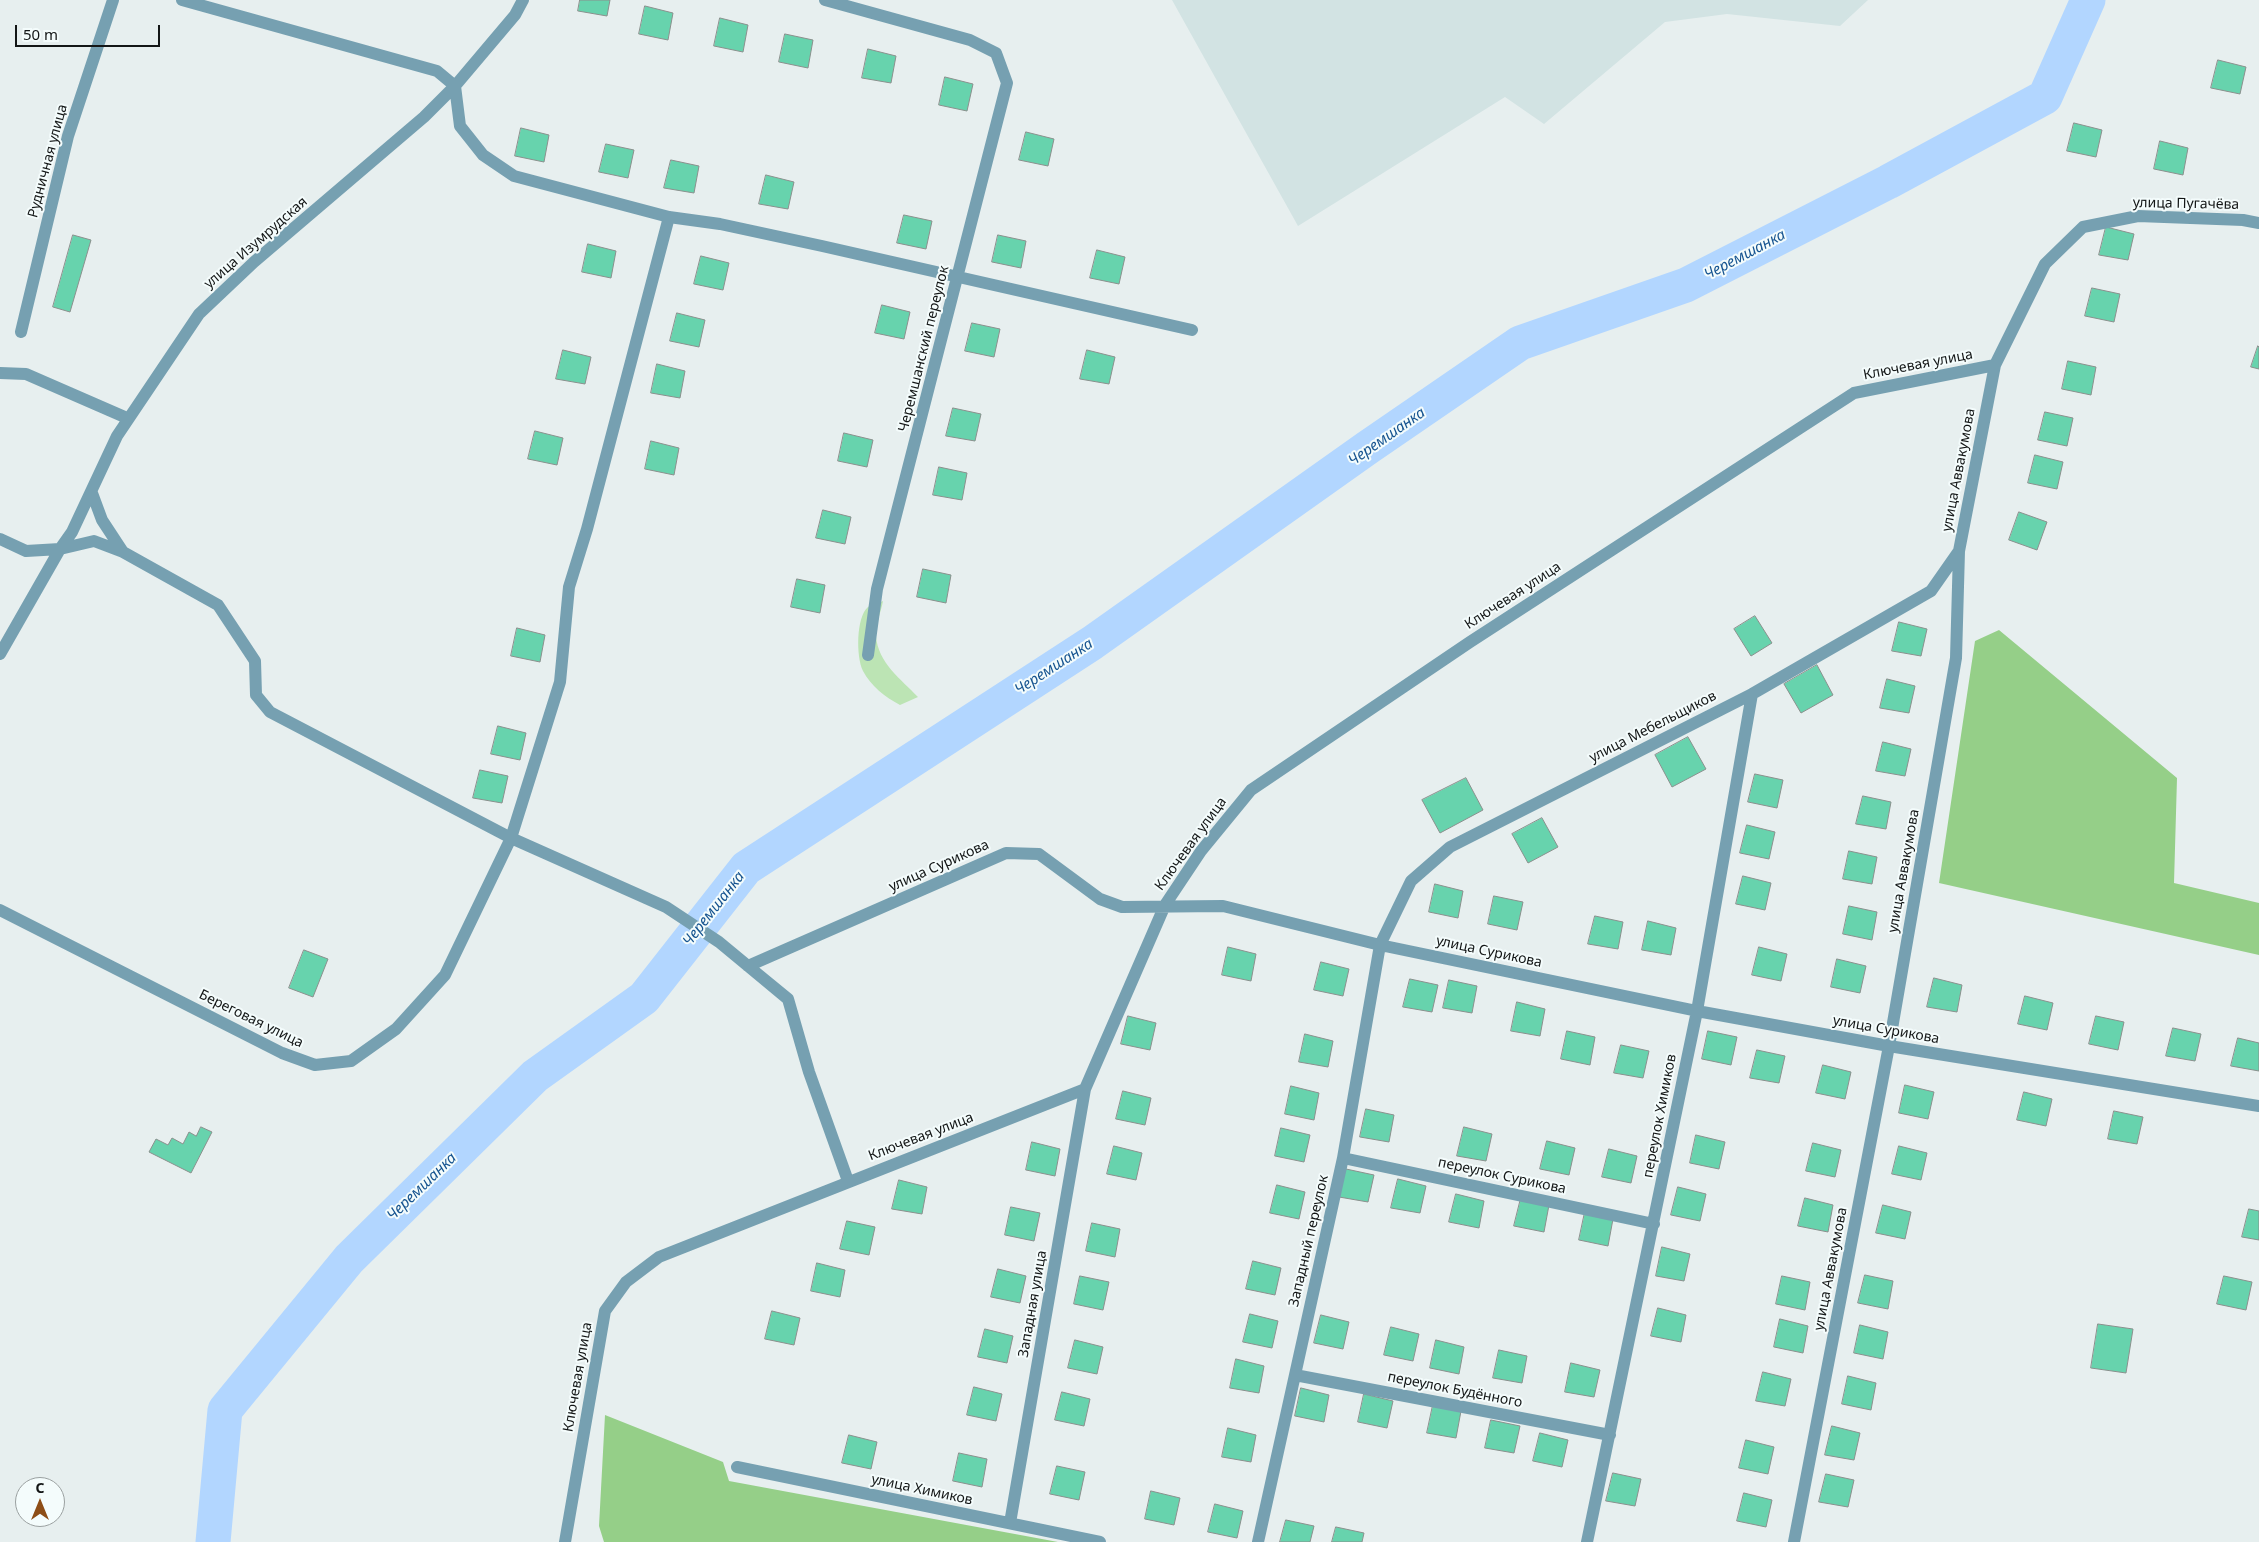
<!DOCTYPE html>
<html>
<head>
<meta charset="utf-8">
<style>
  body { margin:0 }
  #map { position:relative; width:2259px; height:1542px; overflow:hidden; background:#e7efef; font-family:"Noto Sans",sans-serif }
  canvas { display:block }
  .north { position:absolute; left:15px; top:1477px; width:50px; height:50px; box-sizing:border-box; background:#f4fcfc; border:1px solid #9aa0a0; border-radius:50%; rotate:0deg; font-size:14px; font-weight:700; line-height:20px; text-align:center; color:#131616 }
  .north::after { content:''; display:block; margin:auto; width:18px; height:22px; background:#8d4d16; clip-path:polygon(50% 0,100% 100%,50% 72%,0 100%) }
  .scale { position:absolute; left:15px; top:25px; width:145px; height:22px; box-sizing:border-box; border:2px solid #131616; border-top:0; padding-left:6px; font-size:15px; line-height:18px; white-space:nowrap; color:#131616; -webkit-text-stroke:4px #f4fcfc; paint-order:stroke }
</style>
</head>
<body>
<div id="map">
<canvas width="2259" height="1542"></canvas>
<div class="north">С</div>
<div class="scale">50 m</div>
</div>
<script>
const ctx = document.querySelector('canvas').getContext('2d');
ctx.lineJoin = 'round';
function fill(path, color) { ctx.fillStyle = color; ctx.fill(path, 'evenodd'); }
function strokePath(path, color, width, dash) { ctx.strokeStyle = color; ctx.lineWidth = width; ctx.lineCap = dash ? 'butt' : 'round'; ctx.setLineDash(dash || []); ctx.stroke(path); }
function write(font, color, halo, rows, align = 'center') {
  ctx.font = font + ' "Noto Sans",sans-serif'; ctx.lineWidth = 4; ctx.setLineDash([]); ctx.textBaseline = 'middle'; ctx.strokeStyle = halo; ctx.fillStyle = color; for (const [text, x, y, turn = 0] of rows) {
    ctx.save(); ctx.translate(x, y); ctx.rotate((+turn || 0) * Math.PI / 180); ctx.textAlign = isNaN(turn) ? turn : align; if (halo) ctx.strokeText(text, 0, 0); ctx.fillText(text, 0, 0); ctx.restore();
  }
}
fill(new Path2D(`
  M1172,0H1868L1840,26L1727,14L1665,22L1544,124L1505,97L1298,226Z`), '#d2e3e3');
fill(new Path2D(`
  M883,601C881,612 875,626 876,636C878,663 901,679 918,697L900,705C885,697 871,686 863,671C856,657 856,617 868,607C872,604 879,603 883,601Z`), '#bce4b4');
fill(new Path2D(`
  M1999,630L2177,778L2174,883L2259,903V955L1939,883L1975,641Z
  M605,1415L723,1462L729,1481L1058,1542H604L599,1526Z`), '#95cf88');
strokePath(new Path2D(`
  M213,1542L225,1410L349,1259L535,1076L644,998L746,868L1092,643L1367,448L1520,343L1686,285L1888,182L2045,97L2088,0`), '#b2d6ff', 35);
const building = new Path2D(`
  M580,0H610L607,16L578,11Z
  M645,6L673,13L668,40L639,34Z
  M720,18L748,25L743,52L714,46Z
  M785,34L813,40L808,68L779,62Z
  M868,49L896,56L891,83L862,78Z
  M2218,60L2246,67L2240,94L2211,88Z
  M945,77L973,84L967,111L939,105Z
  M2074,123L2102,130L2096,157L2067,151Z
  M521,128L549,135L544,162L515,156Z
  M1026,132L1054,139L1048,166L1019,160Z
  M2160,141L2188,148L2183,175L2154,169Z
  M606,144L634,150L628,178L599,172Z
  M671,160L699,166L694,193L664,188Z
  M766,175L794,182L788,209L759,204Z
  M904,215L932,221L926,249L897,243Z
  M2106,227L2134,234L2128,260L2099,255Z
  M73,235L91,240L70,312L53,307Z
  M998,235L1026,241L1021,268L992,262Z
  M588,244L616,251L611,278L582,272Z
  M1097,250L1125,257L1119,284L1090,278Z
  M701,256L729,263L723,290L694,284Z
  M2092,288L2120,294L2114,322L2085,316Z
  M882,305L910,312L904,339L875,333Z
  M677,313L705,320L699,347L670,341Z
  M972,323L1000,329L994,357L965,351Z
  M2258,346L2259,347V369L2251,367Z
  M563,350L591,357L585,384L556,379Z
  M1087,350L1115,357L1109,384L1080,379Z
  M2068,361L2096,367L2091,395L2062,389Z
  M657,364L685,371L680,398L651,393Z
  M953,408L981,414L975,441L946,436Z
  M2045,412L2073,418L2067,446L2038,440Z
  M535,431L563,438L557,465L528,459Z
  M844,433L873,440L867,467L838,461Z
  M651,441L679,448L674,475L645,469Z
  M2035,455L2063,462L2057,489L2028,483Z
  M939,467L967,473L962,500L933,495Z
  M823,510L851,517L845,544L816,538Z
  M2019,512L2047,522L2037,550L2009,540Z
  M923,569L951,575L946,603L917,597Z
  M797,579L825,585L820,613L791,607Z
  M1755,616L1772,643L1751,656L1734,629Z
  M1899,622L1927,629L1921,656L1892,651Z
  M517,628L545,635L540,662L511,656Z
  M1817,665L1833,695L1801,713L1784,684Z
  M1887,679L1915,686L1909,713L1880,708Z
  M498,726L526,733L520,760L491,754Z
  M1688,737L1706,769L1672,787L1655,755Z
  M1883,742L1911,749L1905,776L1876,771Z
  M480,770L508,776L502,803L473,798Z
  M1755,774L1783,780L1777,808L1748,802Z
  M1466,778L1483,810L1440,833L1422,800Z
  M1863,796L1891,802L1886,829L1856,824Z
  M1542,818L1558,847L1528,863L1512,834Z
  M1747,825L1775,832L1769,859L1740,853Z
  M1849,851L1877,857L1872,884L1843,879Z
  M1743,876L1771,883L1765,910L1736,904Z
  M1435,884L1463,891L1458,918L1429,912Z
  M1494,896L1523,902L1517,930L1488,924Z
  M1849,906L1877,912L1872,940L1843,934Z
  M1595,916L1623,922L1618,949L1588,944Z
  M1648,921L1676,928L1671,955L1642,950Z
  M1228,947L1256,954L1251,981L1222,975Z
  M1759,947L1787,954L1781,981L1752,975Z
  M304,950L328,959L313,997L289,988Z
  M1837,959L1866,966L1860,993L1831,987Z
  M1321,962L1349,969L1343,996L1314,990Z
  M1934,978L1962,985L1957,1012L1927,1007Z
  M1410,979L1438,985L1432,1012L1403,1007Z
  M1449,980L1477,986L1472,1013L1443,1008Z
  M2025,996L2053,1003L2047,1030L2018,1024Z
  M1517,1002L1545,1009L1540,1036L1511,1031Z
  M1128,1016L1156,1023L1150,1050L1121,1044Z
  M2096,1016L2124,1022L2118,1050L2089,1044Z
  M2173,1028L2201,1034L2195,1061L2166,1056Z
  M1567,1031L1595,1037L1590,1065L1561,1059Z
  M1708,1031L1737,1037L1731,1065L1702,1059Z
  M1305,1034L1333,1041L1328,1067L1299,1062Z
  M2238,1038L2259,1043V1071L2231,1066Z
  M1621,1045L1649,1051L1643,1078L1614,1073Z
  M1757,1050L1785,1056L1779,1083L1750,1078Z
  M1823,1065L1851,1072L1845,1099L1816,1093Z
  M1905,1085L1934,1092L1928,1119L1899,1113Z
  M1291,1086L1319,1093L1314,1120L1285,1114Z
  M1123,1091L1151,1098L1145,1125L1116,1119Z
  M2024,1092L2052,1099L2046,1126L2017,1120Z
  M1366,1109L1394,1115L1389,1142L1360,1137Z
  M2114,1111L2143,1117L2137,1144L2108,1139Z
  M201,1127L212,1132L191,1173L149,1152L156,1139L168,1145L172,1138L183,1144L189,1132L196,1136Z
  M1464,1127L1492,1134L1486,1161L1457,1156Z
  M1281,1128L1310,1135L1304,1162L1275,1156Z
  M1696,1135L1725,1142L1719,1169L1690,1163Z
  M1547,1141L1575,1148L1569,1175L1540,1169Z
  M1032,1142L1060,1149L1055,1176L1026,1170Z
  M1813,1143L1841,1150L1835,1177L1806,1171Z
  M1114,1146L1142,1153L1136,1180L1107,1174Z
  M1899,1146L1927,1153L1921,1180L1892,1174Z
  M1609,1149L1637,1156L1631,1183L1602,1177Z
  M1346,1169L1374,1175L1368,1202L1339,1197Z
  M1398,1179L1426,1186L1420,1213L1391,1208Z
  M899,1180L927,1187L922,1214L892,1209Z
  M1277,1185L1305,1192L1299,1219L1270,1213Z
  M1678,1187L1706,1194L1700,1221L1671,1215Z
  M1456,1194L1484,1201L1479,1228L1449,1222Z
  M1521,1198L1549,1205L1544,1232L1514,1226Z
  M1805,1198L1833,1205L1828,1232L1798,1226Z
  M1883,1205L1911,1212L1905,1239L1876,1233Z
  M1011,1207L1040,1213L1034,1241L1005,1235Z
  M2249,1209L2259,1211V1240L2242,1237Z
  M1585,1212L1613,1219L1608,1246L1579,1240Z
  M847,1221L875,1227L869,1255L840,1249Z
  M1092,1223L1120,1229L1115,1257L1086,1251Z
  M1662,1247L1690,1254L1684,1281L1656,1276Z
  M1253,1261L1281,1268L1275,1295L1246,1289Z
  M817,1263L845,1270L840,1297L811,1291Z
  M998,1269L1026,1276L1020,1303L991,1297Z
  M1865,1275L1893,1281L1888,1309L1858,1303Z
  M1080,1276L1109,1282L1103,1310L1074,1304Z
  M1782,1276L1810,1282L1805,1310L1776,1304Z
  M2224,1276L2252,1282L2246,1310L2217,1304Z
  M1658,1308L1686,1315L1681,1342L1651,1336Z
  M772,1311L800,1318L794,1345L765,1339Z
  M1250,1314L1278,1321L1272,1348L1243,1342Z
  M1321,1315L1349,1322L1343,1349L1314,1343Z
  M1780,1319L1808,1326L1803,1353L1774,1347Z
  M2098,1324L2133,1329L2126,1373L2091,1368Z
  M1860,1325L1888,1332L1883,1359L1854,1353Z
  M1391,1327L1419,1334L1413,1361L1384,1355Z
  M985,1329L1013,1336L1007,1363L978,1357Z
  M1075,1340L1103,1347L1097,1374L1068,1368Z
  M1436,1340L1464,1347L1459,1374L1430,1368Z
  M1499,1350L1527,1356L1522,1383L1493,1378Z
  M1236,1359L1264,1366L1259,1393L1230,1388Z
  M1571,1363L1600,1370L1594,1397L1565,1392Z
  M1763,1372L1791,1379L1785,1406L1756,1401Z
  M1848,1376L1876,1383L1871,1410L1842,1404Z
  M974,1387L1002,1394L996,1421L967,1415Z
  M1301,1388L1329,1395L1324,1422L1295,1416Z
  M1062,1392L1090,1399L1084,1426L1055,1420Z
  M1364,1394L1393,1401L1387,1428L1358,1422Z
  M1433,1405L1461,1411L1456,1438L1427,1433Z
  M1491,1420L1520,1426L1514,1453L1485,1448Z
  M1832,1426L1860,1433L1854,1460L1825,1455Z
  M1228,1428L1256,1435L1251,1462L1222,1457Z
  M1540,1433L1568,1440L1562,1467L1533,1461Z
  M849,1435L877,1442L871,1469L842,1463Z
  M1746,1440L1774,1447L1768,1474L1739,1468Z
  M959,1453L987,1459L982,1487L953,1481Z
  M1057,1466L1085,1472L1079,1500L1050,1494Z
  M1613,1473L1641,1479L1635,1506L1606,1501Z
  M1826,1474L1854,1480L1848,1507L1819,1502Z
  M1151,1491L1180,1498L1174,1525L1145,1519Z
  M1744,1493L1772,1500L1766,1527L1737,1521Z
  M1215,1504L1243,1511L1237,1538L1208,1532Z
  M1286,1520L1314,1526L1310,1542H1280Z
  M1336,1527L1364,1533L1362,1542H1332Z`);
fill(building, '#67d3ad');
strokePath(building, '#8a908d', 1);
strokePath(new Path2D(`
  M182,0L437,71L455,86L460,126L483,155L514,176L669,217L720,224L822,246L1192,330
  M825,0L970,40L996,53L1007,83L877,589L868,655
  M21,332L68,136L113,0
  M0,373L26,374L127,418
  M92,493L102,520L123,552
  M0,539L26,551L60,549L94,541L123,552L218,605L255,661L256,695L270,712L511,838L666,907L719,942L748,966L788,999L809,1072L848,1181
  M0,654L60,549L72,532L117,436L199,314L254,262L424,117L455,86L515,15L523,0
  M0,910L282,1053L315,1065L351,1061L396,1029L445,975L511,838L560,682L569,587L587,529L669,217
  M748,966L1006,853L1039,854L1100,899L1122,907L1223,906L1380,945L1697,1011L1889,1046L2259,1106
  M1343,1158L1654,1224
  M1295,1375L1610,1435
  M737,1467L1100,1542
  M1010,1523L1085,1089
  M565,1542L605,1311L626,1282L659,1257L1085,1089L1165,905L1201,851L1251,790L1470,642L1854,393L1995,365
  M1258,1542L1343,1158L1380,945L1411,881L1450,847L1752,694L1931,591L1959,551
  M1587,1542L1697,1011L1752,694
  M1794,1542L1889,1046L1956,658L1959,551L1995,365L2045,264L2083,227L2138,216L2243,220L2259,223`), '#76a0b1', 12);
write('14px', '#131616', '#f4fcfc', [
  ["Рудничная улица",48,161,-75],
  ["улица Пугачёва",2186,204,1],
  ["улица Изумрудская",256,243,-41],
  ["Черемшанский переулок",924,349,-76],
  ["Ключевая улица",1918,365,-11],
  ["улица Аввакумова",1959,470,-79],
  ["Ключевая улица",1513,596,-33],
  ["улица Мебельщиков",1653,727,-27],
  ["Ключевая улица",1191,844,-54],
  ["улица Сурикова",939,866,-24],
  ["улица Аввакумова",1904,871,-80],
  ["улица Сурикова",1489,952,12],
  ["Береговая улица",251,1019,26],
  ["улица Сурикова",1886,1030,10],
  ["переулок Химиков",1660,1116,-79],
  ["Ключевая улица",921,1137,-21],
  ["переулок Сурикова",1502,1176,12],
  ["Западный переулок",1309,1241,-77],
  ["улица Аввакумова",1831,1269,-79],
  ["Западная улица",1033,1304,-80],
  ["Ключевая улица",578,1377,-80],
  ["переулок Будённого",1455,1390,11],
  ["улица Химиков",922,1490,12]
]);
write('italic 15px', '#165490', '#f4fcfc', [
  ["Черемшанка",1745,255,-28],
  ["Черемшанка",1387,437,-35],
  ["Черемшанка",1054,667,-33],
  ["Черемшанка",714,909,-52],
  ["Черемшанка",422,1187,-44]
]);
</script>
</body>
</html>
